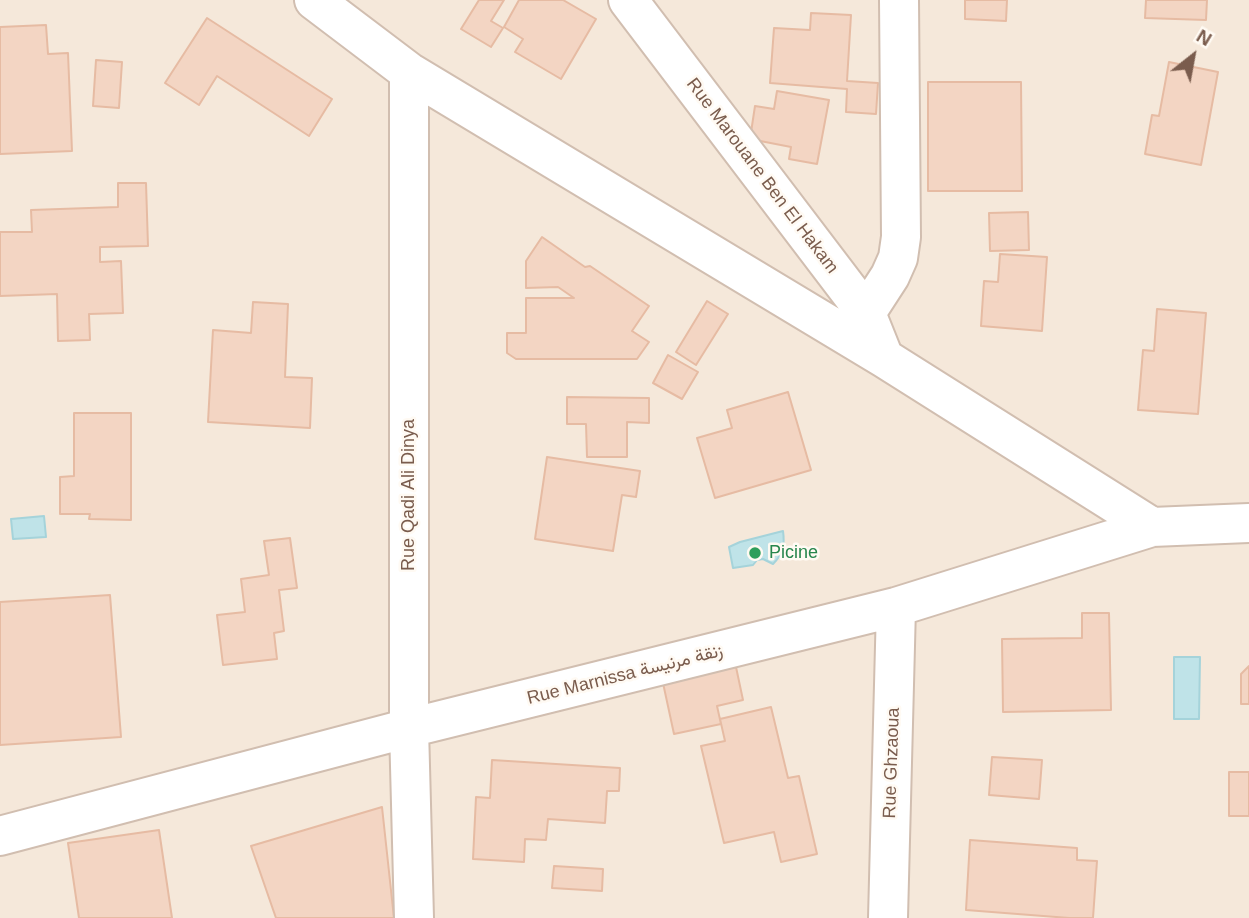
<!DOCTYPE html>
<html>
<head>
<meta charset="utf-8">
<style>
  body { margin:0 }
  #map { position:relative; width:1249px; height:918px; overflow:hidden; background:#fdf6ec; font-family:Helvetica,sans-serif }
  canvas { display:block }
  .north { position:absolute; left:1158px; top:21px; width:70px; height:70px; -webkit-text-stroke:5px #fffaf3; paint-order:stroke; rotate:31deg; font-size:19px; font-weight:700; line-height:28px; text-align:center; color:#7a5c4d }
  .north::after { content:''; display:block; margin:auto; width:24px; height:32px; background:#7a5c4d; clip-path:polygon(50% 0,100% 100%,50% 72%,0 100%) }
</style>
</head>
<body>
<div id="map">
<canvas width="1249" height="918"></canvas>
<div class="north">N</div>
</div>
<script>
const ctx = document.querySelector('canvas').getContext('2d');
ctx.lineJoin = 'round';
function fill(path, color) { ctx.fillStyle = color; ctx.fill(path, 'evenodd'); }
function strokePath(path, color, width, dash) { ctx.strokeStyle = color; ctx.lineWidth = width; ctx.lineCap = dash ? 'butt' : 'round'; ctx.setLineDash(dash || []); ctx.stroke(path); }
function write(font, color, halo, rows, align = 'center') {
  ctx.font = font + ' Helvetica,Vazirmatn,sans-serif'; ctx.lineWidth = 5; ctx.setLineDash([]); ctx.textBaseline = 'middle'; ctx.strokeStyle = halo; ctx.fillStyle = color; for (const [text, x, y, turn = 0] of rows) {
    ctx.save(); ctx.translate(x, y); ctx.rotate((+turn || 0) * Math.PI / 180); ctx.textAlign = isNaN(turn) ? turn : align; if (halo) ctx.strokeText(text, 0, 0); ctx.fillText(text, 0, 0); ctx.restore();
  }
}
fill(new Path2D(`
  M0,0H1249V918H0Z`), '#f5e8da');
const water = new Path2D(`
  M44,516L46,537L13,539L11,519Z
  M783,531C785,545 783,554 773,564L763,559L757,560L753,565L733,568L729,547L740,542Z
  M1174,657H1200L1199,719H1174Z`);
fill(water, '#bfe3e8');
strokePath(water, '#a5d3da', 2);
const building = new Path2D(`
  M479,0H504L491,21L503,28L491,47L461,29Z
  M519,0H563L596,19L561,79L515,52L523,39L504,27Z
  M965,0H1007L1006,21L965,19Z
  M1146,0H1207L1206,20L1145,18Z
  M811,13L851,15L847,81L878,83L876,114L846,112L847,89L770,83L774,28L810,30Z
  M207,18L332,99L309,136L217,76L199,105L165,83Z
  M46,25L48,54L68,53L72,151L0,154V27Z
  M96,60L122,62L119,108L93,106Z
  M1169,62L1218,72L1201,165L1145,154L1152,115L1159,116Z
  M928,82H1021L1022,191H928Z
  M777,91L829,100L817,164L789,159L791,147L750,139L755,106L774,109Z
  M118,183H146L148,246L100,247V262L121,261L123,313L89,314L90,340L58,341L57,294L0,296V232H32L31,210L118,207Z
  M1028,212L1029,250L990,251L989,213Z
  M542,237L585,267L590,266L649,306L632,331L649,342L637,359H516L507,353V333H526V298H574L558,287L526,288V261Z
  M1000,254L1047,257L1042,331L981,326L984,281L998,282Z
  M707,301L728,314L696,365L676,352Z
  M253,302L288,304L285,377L312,378L310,428L208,422L213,330L251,333Z
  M1157,309L1206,313L1198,414L1138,410L1143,350L1154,351Z
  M668,355L698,372L682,399L653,383Z
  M788,392L811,470L715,498L697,438L732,428L727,410Z
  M567,397L649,398V423L627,422V457H587L586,424H567Z
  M74,413H131V520L89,519L90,514H60V477L74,476Z
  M547,457L640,471L636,497L622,495L613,551L535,539Z
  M290,538L297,588L279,590L284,631L274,633L277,659L223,665L217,615L245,612L241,579L269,575L264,541Z
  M110,595L121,737L0,745V602Z
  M1082,613H1109L1111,710L1003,712L1002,639L1082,638Z
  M1249,666V704H1241V674Z
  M736,667L743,700L717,706L721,724L674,734L663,683Z
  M771,707L788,778L799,776L817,854L781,862L774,832L724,843L701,746L725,741L720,719Z
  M992,757L1042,760L1039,799L989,795Z
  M492,760L620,768L619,791H607L605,823L548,819L546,840L525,839L524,862L473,859L476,797L490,798Z
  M1229,772H1249V816H1229Z
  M382,807L394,918H276L251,846Z
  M159,830L172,918H79L68,843Z
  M970,840L1077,848V860L1097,861L1093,918H1069L966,910Z
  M554,866L603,869L602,891L552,888Z`);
fill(building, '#f3d5c3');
strokePath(building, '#e6bba3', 2);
const minor = new Path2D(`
  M314,0L409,72L884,358L1152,527
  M628,0L866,313L884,358
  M409,72V728L414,918
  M866,313L890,276L898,258L901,237L899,0
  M0,836L409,728L896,607L1152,527L1249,523
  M888,918L896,607`);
strokePath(minor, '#d1beb0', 42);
strokePath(minor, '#fff', 38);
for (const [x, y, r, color] of [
  [755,553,7,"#2e9e5b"]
]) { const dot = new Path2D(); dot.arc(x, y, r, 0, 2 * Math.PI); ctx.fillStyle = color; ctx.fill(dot); strokePath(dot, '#fffaf3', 2.5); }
write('18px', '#7a5c4d', '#fffaf3', [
  ["Rue Marouane Ben El Hakam",762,176,53],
  ["Rue Qadi Ali Dinya",409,495,-90],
  ["Rue Marnissa زنقة مرنيسة",625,675,-14],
  ["Rue Ghzaoua",892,763,-88]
]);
write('18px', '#27864d', '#fffaf3', [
  ["Picine",769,553]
], 'left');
</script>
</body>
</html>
